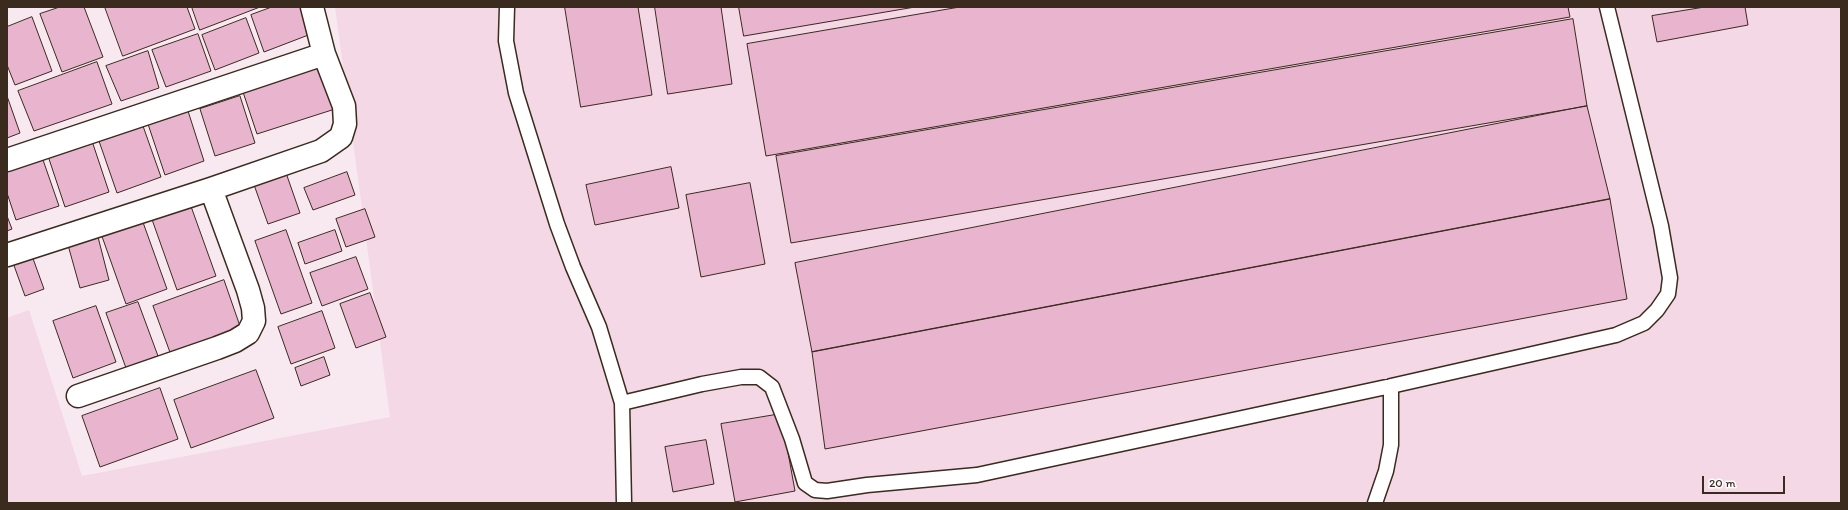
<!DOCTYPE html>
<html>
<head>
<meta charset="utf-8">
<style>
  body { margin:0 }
  #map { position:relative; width:1848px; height:510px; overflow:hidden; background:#f8e8f0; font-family:Itim,sans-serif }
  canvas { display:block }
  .frame { position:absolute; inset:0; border:8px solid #3b2a1e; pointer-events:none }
  .scale { position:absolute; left:1702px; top:476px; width:83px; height:18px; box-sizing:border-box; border:2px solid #3b2a1e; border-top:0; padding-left:5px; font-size:12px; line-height:14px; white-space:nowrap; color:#3b2a1e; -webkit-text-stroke:3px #fff; paint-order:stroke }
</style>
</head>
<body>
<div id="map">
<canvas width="1848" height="510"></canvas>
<div class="frame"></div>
<div class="scale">20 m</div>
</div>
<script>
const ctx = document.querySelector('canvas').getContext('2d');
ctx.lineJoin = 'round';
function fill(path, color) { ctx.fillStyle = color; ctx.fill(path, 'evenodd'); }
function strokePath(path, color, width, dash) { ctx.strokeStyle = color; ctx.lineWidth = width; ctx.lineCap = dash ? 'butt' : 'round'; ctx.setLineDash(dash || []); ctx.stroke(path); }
fill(new Path2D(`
  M335,7H1841V503H7V318L29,310L82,476L390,417Z`), '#f4d8e6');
const building = new Path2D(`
  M60,7H84L103,57L62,72L40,14Z
  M105,7H187L195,29L123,56Z
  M192,7H260L200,30Z
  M272,7H301L311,34L264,52L251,15Z
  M565,7H638L652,95L581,107Z
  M655,7H721L732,84L668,94Z
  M739,7H915L744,36Z
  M960,7H1568L1570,17L766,156L747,44Z
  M1705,7H1745L1748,25L1657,42L1652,16Z
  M32,17L52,71L15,85L7,65V27Z
  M246,18L259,53L215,70L202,35Z
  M1573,19L1587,106L791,243L776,156Z
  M198,34L211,71L166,87L152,50Z
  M148,51L159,88L121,101L106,66Z
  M97,62L112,104L34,131L18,91Z
  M321,63L335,109L257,134L242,89Z
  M7,96L20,133L7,138Z
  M240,96L255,143L215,156L200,109Z
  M1587,106L1610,199L812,352L795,263Z
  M188,111L204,161L165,175L148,124Z
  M143,126L161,177L117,193L99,141Z
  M92,141L109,192L65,207L48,156Z
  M42,157L59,206L16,220L7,193V169Z
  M671,167L679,208L595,225L586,185Z
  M285,170L300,213L268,224L253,182Z
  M347,172L355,195L313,210L304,188Z
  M750,183L765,264L701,277L686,195Z
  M188,198L216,276L177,290L149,211Z
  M1610,199L1627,299L825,449L812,352Z
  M365,209L375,237L346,247L336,219Z
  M140,214L167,289L126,304L99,228Z
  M7,216L12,229L7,231Z
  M286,230L312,303L281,314L255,241Z
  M335,230L342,251L305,264L298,243Z
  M98,237L109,280L80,288L68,245Z
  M31,253L44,289L25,296L12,260Z
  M356,257L368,289L322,306L310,273Z
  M224,280L241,329L171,355L153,306Z
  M370,293L386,337L356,348L340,304Z
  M138,302L158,356L126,368L106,313Z
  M96,306L116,362L73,378L53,321Z
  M322,311L335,348L291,364L278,327Z
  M324,357L330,375L301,386L295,368Z
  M256,370L274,418L191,448L174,400Z
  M160,388L178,439L100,467L82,416Z
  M781,414L795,491L735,502L721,424Z
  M706,440L714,484L673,492L665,447Z`);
fill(building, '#e9b4cd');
strokePath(building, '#3b2a1e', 1);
const lane = new Path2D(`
  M507,7L506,41L516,93L557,224L573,267L599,327L622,403L624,503
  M622,403L702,384L741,377H759L772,387L792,439L805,483L815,490L827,491L867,485L977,475L1391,386L1616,335L1644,323L1657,310L1668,294L1670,278L1661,226L1607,7
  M1375,503L1386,471L1391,445V386`);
const street = new Path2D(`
  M7,160L324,54
  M7,255L211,189L321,151L341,137L345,124L344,106L324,54L312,7
  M78,396L217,348L235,341L248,333L254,321L253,308L248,290L211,189`);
strokePath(lane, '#3b2a1e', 17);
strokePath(street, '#3b2a1e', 25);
strokePath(lane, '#fff', 14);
strokePath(street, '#fff', 22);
</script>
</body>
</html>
